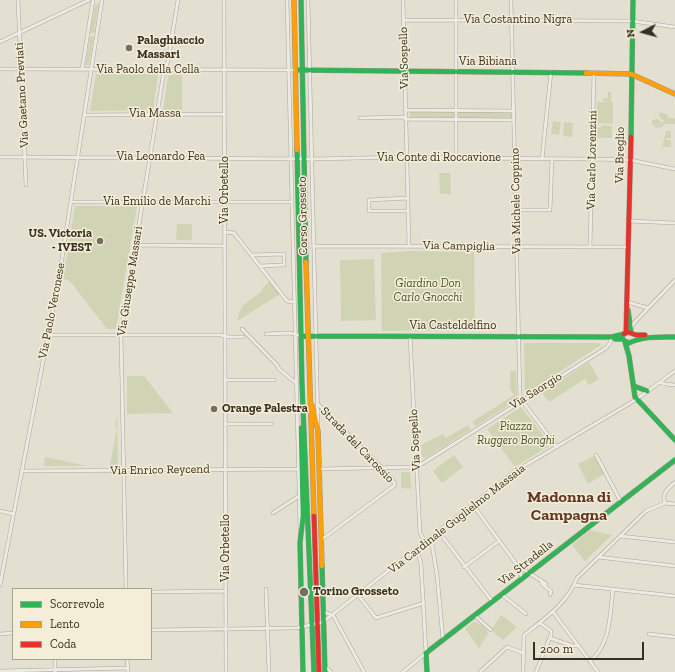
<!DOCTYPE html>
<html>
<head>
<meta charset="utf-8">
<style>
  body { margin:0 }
  #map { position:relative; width:675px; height:672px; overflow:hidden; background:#e4e0d1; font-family:"Zilla Slab",serif }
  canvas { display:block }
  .legend { position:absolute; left:12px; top:588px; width:140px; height:72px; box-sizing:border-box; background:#f4eed8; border:1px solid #a9a28f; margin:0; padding:5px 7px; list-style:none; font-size:12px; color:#392f21 }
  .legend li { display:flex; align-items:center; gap:8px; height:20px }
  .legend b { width:20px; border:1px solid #a9a28f }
  .north { position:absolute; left:623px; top:12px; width:40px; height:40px; -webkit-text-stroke:3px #f4eed8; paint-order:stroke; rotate:264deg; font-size:11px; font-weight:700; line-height:16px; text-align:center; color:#392f21 }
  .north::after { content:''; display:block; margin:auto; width:14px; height:18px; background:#392f21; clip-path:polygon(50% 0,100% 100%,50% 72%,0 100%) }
  .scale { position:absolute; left:533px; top:642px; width:111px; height:18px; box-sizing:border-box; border:2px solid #392f21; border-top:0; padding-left:5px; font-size:12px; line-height:14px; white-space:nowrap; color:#392f21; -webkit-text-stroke:3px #f4eed8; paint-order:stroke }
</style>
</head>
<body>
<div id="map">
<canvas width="675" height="672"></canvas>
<ul class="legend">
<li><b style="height:5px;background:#30b455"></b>Scorrevole</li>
<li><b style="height:5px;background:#ff9f0a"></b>Lento</li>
<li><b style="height:5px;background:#e5322d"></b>Coda</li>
</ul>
<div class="north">N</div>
<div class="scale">200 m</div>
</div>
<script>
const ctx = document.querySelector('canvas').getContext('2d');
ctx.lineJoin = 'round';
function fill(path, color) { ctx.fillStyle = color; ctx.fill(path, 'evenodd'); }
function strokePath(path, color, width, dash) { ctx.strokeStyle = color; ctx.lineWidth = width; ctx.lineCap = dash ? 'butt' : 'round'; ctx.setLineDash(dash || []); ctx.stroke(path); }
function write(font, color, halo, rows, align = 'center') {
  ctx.font = font + ' "Zilla Slab",serif'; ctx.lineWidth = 3; ctx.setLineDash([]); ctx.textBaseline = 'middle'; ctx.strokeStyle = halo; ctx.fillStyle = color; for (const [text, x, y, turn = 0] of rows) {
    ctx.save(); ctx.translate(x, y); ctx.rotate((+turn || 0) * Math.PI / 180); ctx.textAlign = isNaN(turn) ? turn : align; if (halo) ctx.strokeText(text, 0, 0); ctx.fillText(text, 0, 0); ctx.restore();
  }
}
fill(new Path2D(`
  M99,3L94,33H90L95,5Z
  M90,36L94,37L89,65H85Z
  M96,74H158L153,110L90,111Z
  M172,75H182V110H163L168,76Z
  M608,92H611V102H613V124L599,123L598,128H600L603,125L612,126V138H596L597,102H609L603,101V98L608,99Z
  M410,110L513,111V120L410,119Z
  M660,112L668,115L667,118H675V124H664L663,127L655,128V126L661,124L662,122L657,125H652V120L658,119L661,122H665L659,117Z
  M553,121L561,122L559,135L551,134Z
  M564,122L573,123L572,137L563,136Z
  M666,131H671V138H666V140H671V147H662Z
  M439,173H450L451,194H440Z
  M75,206H137L116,329H107L70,281L63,279Z
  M177,224H192V240H176Z
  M409,251L474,252L475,330L382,331L381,253Z
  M374,259L376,320L341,321L340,260Z
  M271,280L280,294L236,322L242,306L261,292L263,287Z
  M524,343H599L601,345L525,394Z
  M589,362L599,379L589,385L585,379L549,402L542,393Z
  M510,371H516L517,400L476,426L472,422L514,395L510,389Z
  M127,376H144L173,413L127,414Z
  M521,407L551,445L515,467L487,429Z
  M117,415L118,465H110L117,428L115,427Z
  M468,425L470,430L426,458L422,457L421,445L443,434L446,438Z
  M454,455L463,467L442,483L433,471Z
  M596,455L606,473L588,484L578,464Z
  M45,457L87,466H44Z
  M401,472H410L411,489L401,488Z
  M590,530L612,535L585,561L572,545Z
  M501,615L517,627L503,640L491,630Z
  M473,622C479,622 487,628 488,634L479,648L465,629Z`), '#d1d4b4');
const street = new Path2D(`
  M18,0L26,185
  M224,0L226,672
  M287,0L300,528
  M308,0L318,425
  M403,0L409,246
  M456,0V158
  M511,0L520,398L557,447
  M403,20L632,21L675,27
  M0,42L89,0
  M0,69L296,70
  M82,70L93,0
  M405,110L513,111
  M85,115L224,114
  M360,118L405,117
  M405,119L513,120
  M0,157L312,159L407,157L456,158L592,159L630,160L675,169
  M542,159L551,72
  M408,198L369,200V211H408
  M71,202H291
  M516,210H550L552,159
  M629,221L675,223
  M225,232L234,233L287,301L294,302
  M135,245L225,246
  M314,246L628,247
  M590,247L594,72
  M251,255L284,254V265L260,266
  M627,302L648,308
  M242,329L277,365L279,369L296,383
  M631,329L634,323L675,280
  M266,334L290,333L302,336
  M48,335H221L229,337H243
  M410,336L420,533L425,542
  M225,380H274
  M660,382L665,384L675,385
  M318,404L382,468L392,479L395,485L321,540
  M226,424H272
  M596,455L621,502
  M319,469L417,467L606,348L610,343L612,337
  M21,471L299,469
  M665,503C661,493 668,489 675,482
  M473,505L517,565L522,578
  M0,511L13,514
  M273,513L299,496
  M439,532L492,601
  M620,536L675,542
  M431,538L437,575L443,640
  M598,557L675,566
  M517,565L546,584
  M464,567L499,541
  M541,580L542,584L551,591L550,595
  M0,585L59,278L102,0
  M574,585L675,596
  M126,589L121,335L164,71L168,61L178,0
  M266,589L269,672
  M151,592L226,591
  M501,594L526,614
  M358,595L376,618L424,603
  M323,612L333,615
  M553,612L598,672
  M333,615L364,672
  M474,615L491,630
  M151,630L297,628L323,622L514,472L637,399L675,371
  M0,634L13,633
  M649,634L675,637
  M550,638L573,646H579
  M55,659V672
  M127,659L128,672
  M590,661C611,645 610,613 613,589
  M325,668L328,669L331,672
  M0,671L128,668
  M403,672L426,653L421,564L417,549
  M480,672L507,647L523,653
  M523,672L524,635C544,619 568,603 577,578L646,511L665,503L675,504
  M536,672L551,635V631L540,623`);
const fast = new Path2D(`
  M301,0L306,262
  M296,70L586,73
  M631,137L633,0
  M297,150L302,384L314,672
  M628,310L631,332
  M302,336L612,337L624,334
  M612,337L615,339H623
  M625,341L629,343C644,336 659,337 675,337
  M625,342L629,356L635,397L675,440
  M634,386L647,391
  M301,428L303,515L300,543L303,672
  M322,566L325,672
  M427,672L426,653L675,460`);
const slow = new Path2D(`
  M294,0L297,150
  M586,73L631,74L675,94
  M306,262L314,516
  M312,405L318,431L322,566`);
const jam = new Path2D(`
  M626,332L631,137
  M624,334L628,332L636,335H645
  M314,516L319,672`);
strokePath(street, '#aaa599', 4);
strokePath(fast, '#9a958a', 5.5);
strokePath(slow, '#9a958a', 5.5);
strokePath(jam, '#9a958a', 5.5);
strokePath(street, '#eceae2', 3);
strokePath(fast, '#30b455', 4.5);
strokePath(slow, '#ff9f0a', 4.5);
strokePath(jam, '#e5322d', 4.5);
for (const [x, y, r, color] of [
  [129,48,4,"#756d5f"],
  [100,241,4,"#756d5f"],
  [214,409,4,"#756d5f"],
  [304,592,5,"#756d5f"]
]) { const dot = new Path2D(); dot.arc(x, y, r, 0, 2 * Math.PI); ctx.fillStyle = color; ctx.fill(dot); strokePath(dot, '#f4eed8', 1.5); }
write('12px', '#392f21', '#f4eed8', [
  ["Via Costantino Nigra",518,20],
  ["Via Sospello",404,58,-91],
  ["Via Bibiana",488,62],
  ["Via Paolo della Cella",148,70],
  ["Via Gaetano Previati",22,95,-93],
  ["Via Massa",155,114],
  ["Via Breglio",620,155,-89],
  ["Via Leonardo Fea",161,157],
  ["Via Conte di Roccavione",439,158],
  ["Via Carlo Lorenzini",592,160,-89],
  ["Via Orbetello",225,190,-90],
  ["Via Michele Coppino",516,201,-91],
  ["Via Emilio de Marchi",157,202],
  ["Corso Grosseto",303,216,-91],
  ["Via Campiglia",459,246,1],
  ["Via Giuseppe Massari",130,281,-81],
  ["Via Paolo Veronese",52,311,-79],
  ["Via Casteldelfino",453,326],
  ["Via Saorgio",536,391,-32],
  ["Via Sospello",415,440,-93],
  ["Strada del Carossio",357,445,46],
  ["Via Enrico Reycend",160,470,-1],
  ["Via Cardinale Guglielmo Massaia",457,519,-38],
  ["Via Orbetello",226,548,-90],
  ["Via Stradella",526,563,-38]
]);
write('bold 12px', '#392f21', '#f4eed8', [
  ["Palaghiaccio",137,41],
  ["Massari",137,55],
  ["US. Victoria",92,234,"right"],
  ["- IVEST",92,248,"right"],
  ["Orange Palestra",222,409],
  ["Torino Grosseto",313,592]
], 'left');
write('italic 12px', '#465429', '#f4eed8', [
  ["Giardino Don",428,284],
  ["Carlo Gnocchi",428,298],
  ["Piazza",516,427],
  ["Ruggero Bonghi",516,441]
]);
write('bold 16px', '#633623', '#f4eed8', [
  ["Madonna di",569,497],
  ["Campagna",569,515]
]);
</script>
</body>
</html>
